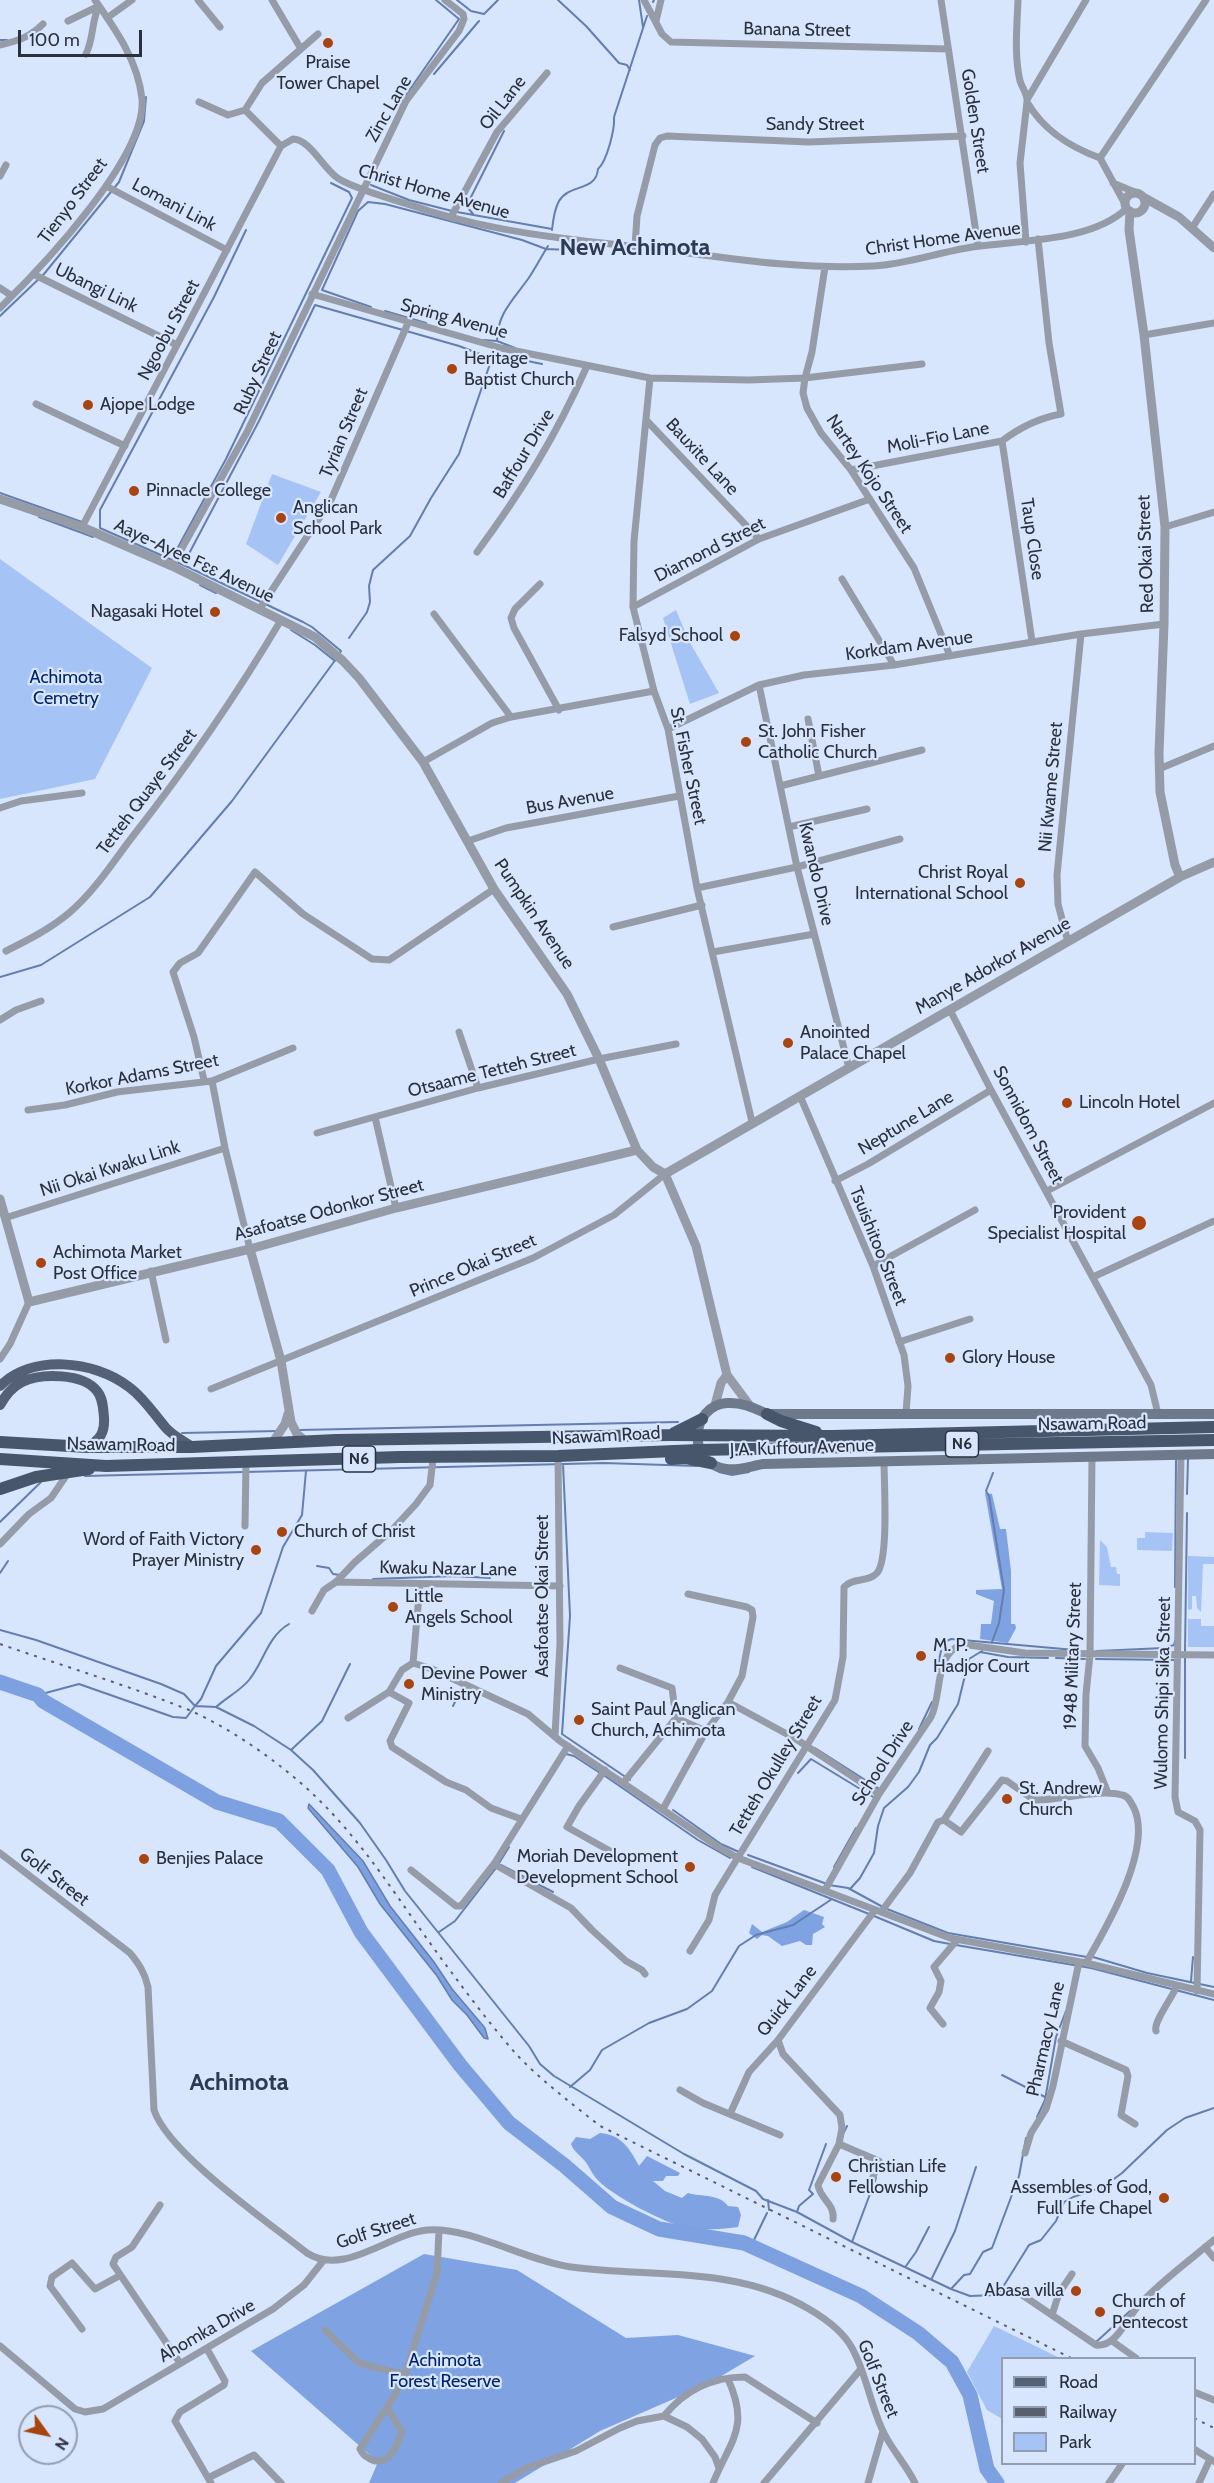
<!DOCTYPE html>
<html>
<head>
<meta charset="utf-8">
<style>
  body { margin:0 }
  #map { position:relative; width:1214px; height:2483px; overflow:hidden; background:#d7e5fd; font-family:Cabin,sans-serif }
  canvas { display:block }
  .legend { position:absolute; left:1001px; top:2357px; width:195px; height:108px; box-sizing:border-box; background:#d7e5fd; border:2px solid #929db0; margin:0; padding:8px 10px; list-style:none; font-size:18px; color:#2a303c }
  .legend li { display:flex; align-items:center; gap:12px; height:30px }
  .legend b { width:30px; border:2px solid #929db0 }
  .north { position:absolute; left:18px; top:2405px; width:60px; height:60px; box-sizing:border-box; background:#d7e5fd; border:2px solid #929db0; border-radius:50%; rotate:123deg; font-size:16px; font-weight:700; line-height:24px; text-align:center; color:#2a303c }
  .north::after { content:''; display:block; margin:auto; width:21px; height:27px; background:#a84410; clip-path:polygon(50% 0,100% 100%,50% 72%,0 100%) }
  .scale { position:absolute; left:18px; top:30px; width:124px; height:27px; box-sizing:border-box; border:3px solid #2a303c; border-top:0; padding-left:8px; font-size:18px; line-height:21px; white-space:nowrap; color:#2a303c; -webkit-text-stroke:4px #d7e5fd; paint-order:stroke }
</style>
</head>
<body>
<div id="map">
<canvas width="1214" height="2483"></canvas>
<ul class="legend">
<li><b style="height:8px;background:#546076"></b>Road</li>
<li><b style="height:8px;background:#58606f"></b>Railway</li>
<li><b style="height:16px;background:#a6c3f5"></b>Park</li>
</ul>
<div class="north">N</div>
<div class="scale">100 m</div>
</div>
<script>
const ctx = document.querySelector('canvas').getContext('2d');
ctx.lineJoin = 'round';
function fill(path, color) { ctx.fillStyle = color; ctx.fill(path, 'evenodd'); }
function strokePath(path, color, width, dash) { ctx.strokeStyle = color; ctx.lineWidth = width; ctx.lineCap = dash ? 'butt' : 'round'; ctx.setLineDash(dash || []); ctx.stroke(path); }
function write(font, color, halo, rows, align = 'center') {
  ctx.font = font + ' Cabin,sans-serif'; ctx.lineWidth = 4.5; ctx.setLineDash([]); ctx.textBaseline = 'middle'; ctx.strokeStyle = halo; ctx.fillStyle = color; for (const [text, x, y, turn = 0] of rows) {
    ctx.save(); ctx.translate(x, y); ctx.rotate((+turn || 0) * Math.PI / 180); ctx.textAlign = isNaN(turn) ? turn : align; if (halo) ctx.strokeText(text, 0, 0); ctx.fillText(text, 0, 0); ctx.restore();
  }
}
fill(new Path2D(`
  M272,474L321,492L278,565L246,544Z
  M0,559L152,668L95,779L0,799Z
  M676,610L689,641L719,693L690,704L663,618Z
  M1145,1532L1173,1533L1172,1551L1137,1550V1538H1145Z
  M1100,1540L1107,1547L1111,1567H1116L1117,1574H1120V1586L1099,1585Z
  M1188,1556L1214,1557V1564H1203L1201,1612L1197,1608L1196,1596H1192V1609L1188,1610Z
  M1188,1619H1201V1626H1214V1647H1188Z
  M994,2326L1060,2358H1002V2419L987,2410L967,2372Z`), '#a6c3f5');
fill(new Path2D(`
  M985,1493L992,1494L1000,1529H1006L1011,1571V1624H1015L1016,1628L1008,1643L980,1639L981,1624H991L994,1601L976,1594V1590L1002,1589Z
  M804,1910L824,1917L822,1924L825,1927L813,1934L812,1945H806L800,1941L782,1946L768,1936L762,1935L757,1939L749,1933L752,1924L762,1932L787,1922Z
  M600,2133C622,2135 630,2149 639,2166L647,2156L680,2173L678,2176H666L663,2181H653L665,2191L682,2198L688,2193C702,2197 720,2194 728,2206L738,2207L741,2215L738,2227C722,2229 703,2231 687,2228C666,2224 608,2194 595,2177C591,2172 589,2166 585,2161C580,2155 574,2152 571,2144L576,2137L590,2139Z
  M424,2254L517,2270L626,2338L678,2335L755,2356L708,2384L600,2431L515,2483H369L378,2462L251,2351Z`), '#7ea2e2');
const water = new Path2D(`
  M309,1804L363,1861L390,1906L434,1962L452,1989L485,2028L488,2039L484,2038L467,2015L452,2000L437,1976L380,1904L358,1867L308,1808Z`);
fill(water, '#7ca0e0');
strokePath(water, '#637eaf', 1.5);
strokePath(new Path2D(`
  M457,0L471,11L484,14L498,0
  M558,0L586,26L619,63L627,65L630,70
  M639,0L643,27
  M653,2L654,0
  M0,40H7
  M434,74L479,21
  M397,108L459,19L436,0
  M371,185L409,200L452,211
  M457,212L552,229
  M473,214L468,208L469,201L504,131
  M246,230L214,297L100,510V528L190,568L303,622L312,627L341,651L339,654
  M552,230C553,221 554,210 559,201C570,183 596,192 598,169C607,161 615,129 614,117L647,16
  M371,307L322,290L358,211L368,202L385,204L522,240L546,249L593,251
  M385,311L426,323
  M0,316L44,274L119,182L144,121L146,97
  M483,340L497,341L515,348
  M497,341C497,314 513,300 528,279C535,269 541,257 548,246
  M0,493L82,522
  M39,517L93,537
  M173,560L177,549L226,459L352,198L349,192L331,183
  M183,565L259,421L315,305L459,346L485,356L498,358L508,357L542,364
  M200,585L216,593
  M291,630L315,645L335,661
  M349,638L367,612L370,602L369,586L373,570L410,536L431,498L459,454L492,358
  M0,977L41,965L150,897L232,801L336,659
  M299,1430L678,1422
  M182,1433L278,1431
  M563,1464L570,1616L562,1734L630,1780
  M719,1472L732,1475L749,1472
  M85,1476L604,1463L697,1466
  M1187,1494L1188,1459
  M0,1522L41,1482
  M317,1566L329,1568L333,1574L340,1575
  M0,1573L8,1561
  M373,1579L455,1576L490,1578
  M1175,1587L1176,1459
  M0,1630L36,1640L161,1684L184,1694L195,1706L201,1699L216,1666L261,1613L283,1547L302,1515L306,1471
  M992,1642L999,1623L1004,1590L989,1496L986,1491L993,1473
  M1097,1651L1164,1648L1174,1645L1175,1641
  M1185,1651L1187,1513
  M980,1652L1008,1657L1048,1658
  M1056,1658L1085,1659
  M1096,1659L1174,1660
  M938,1670C940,1659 939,1643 951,1639L1075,1650
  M38,1695L79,1684L173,1717L186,1718L195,1706L216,1707L254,1726L291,1750L313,1770L360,1823L386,1860L405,1891L529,2046L540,2064L554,2076L684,2154L756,2191L763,2199L797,2212L852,2242L951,2289L970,2296L998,2295L1029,2245L1041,2240L1056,2221L1064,2202L1073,2197L1103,2187L1122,2173L1167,2130L1185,2118L1214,2108
  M453,1706L463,1686L464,1687
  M216,1707C226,1698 241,1690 249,1680C264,1662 267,1637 289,1624
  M919,1729L932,1702
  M815,1748L881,1790
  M291,1750L322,1721L350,1664
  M566,1754L574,1756L600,1773
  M1185,1758V1657
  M798,1773L811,1759L875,1798
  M605,1776L698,1840L730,1858
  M673,1810L721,1844L739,1852
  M748,1855L827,1884
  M501,1865L553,1892
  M752,1867L869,1914
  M834,1867L856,1828
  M829,1885L848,1888L881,1906
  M850,1889L860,1878L874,1853L878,1826L884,1808L908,1787L919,1772L930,1745L937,1738L958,1704L969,1659L982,1651
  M887,1909L948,1933L1087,1957
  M874,1916L934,1941L950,1944
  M439,1932L455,1921L496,1868L509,1847
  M956,1945L1091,1968L1214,2000
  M1093,1957L1147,1973L1214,1987
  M1191,1981L1193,1957
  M1002,2075L1045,2097
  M570,2087L590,2070L602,2050L649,2023L687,2009L712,1991L739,1946L756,1935L793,1925L832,1899
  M1037,2117L1045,2100L1056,2037L1066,2011
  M843,2134L847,2126
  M768,2200L769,2210
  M797,2212L799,2206L813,2194L809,2190L826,2144
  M852,2242L876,2178
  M744,2243L754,2240L767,2213
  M906,2266L916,2252L929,2227
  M932,2278L955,2231L976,2167
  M951,2289L964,2275L970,2274L983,2252L992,2248L1019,2176L1026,2138
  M1095,2343L1130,2311`), '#637eaf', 2);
strokePath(new Path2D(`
  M0,1682L38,1695L43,1701L217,1802L279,1821L328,1870L361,1932L460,2065L509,2123L565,2166L612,2207L659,2229L744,2243L861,2296L918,2333L952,2362L970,2395L987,2469L997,2483`), '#7ca0e0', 15);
strokePath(new Path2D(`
  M198,0L220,27
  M272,0L301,49
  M644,0L662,34L671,42L948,49
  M941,0L978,246
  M1018,0C1017,26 1014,55 1020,81C1022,88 1028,94 1027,102C1044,131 1070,147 1100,158
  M107,18L132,0
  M68,21L99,6
  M656,21L661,0
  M0,45C18,41 30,37 43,24
  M86,54C94,38 91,22 99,6
  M1028,98L1086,0
  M199,102L228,115L245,110
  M245,110L262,83L318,34
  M245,110L281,146
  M1100,158L1206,0
  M1100,158L1125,204
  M0,176L6,165
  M1113,183L1137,193
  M106,186L227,250
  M451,217L497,132L547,73
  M1192,228L1214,194
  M1026,242L1020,163L1027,102
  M635,247L637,216L655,145L660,138L667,136L809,142L963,136
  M825,267L812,352L805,378L803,393L807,408L821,433L851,470L914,568L950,656
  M35,275L177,345
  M0,288L12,296
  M312,294L501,348L650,378L749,380L805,378L922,364
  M0,308C40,269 147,157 142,99C138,61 116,30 95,0
  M1144,335L1214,323
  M650,378L634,541L633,607L654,691L668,729L697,888L752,1122
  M36,404L125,446
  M648,422L759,539
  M1002,441L1032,641
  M851,470L1002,441C1019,428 1039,418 1061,414L1049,343L1038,239
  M82,527L281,146L293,139C310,139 324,170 339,179C359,191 406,203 429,211C506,235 586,241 666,250C734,259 805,270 874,266C910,264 944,250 980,246C1025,240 1093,241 1127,208
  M1165,527L1214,512
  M477,552C522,491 556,436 587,366
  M172,566L247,432L406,101L459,31L464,19L463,14L445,0
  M842,579L894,665
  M540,584L515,609L511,618L514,628L559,710
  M633,607L759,539L870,499
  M259,610L331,500L408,323
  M434,614L511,717
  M759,685L797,867L849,1068
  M808,719L819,776
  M668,729L759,685L804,675L894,665L1081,634L1164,624
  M423,762L492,723L511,717L654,691
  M1159,769L1214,746
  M780,786L922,750
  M0,808L21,801L82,793
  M789,827L867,809
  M468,841L506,828L679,796
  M697,888L797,867L900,839
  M613,927L702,905
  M1068,942L1058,904L1057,875L1081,634
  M6,951C28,940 50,929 69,913C94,892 113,862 133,836C187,767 236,696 281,620
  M713,952L814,934
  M950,1010L991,1090L1151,1385L1158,1414
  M0,1020L16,1010L41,1001
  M459,1032L478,1088
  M204,1080L194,1037L173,972L180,963L198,953L255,872L303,914L372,959L389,960L494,889
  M212,1081L225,1148L250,1249
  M800,1096L873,1266L904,1355L908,1386L906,1413
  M28,1110L65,1105L117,1092L212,1081L293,1048
  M375,1117L396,1208
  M317,1133L478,1088L599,1059L676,1044
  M835,1181L868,1164L991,1090
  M1047,1191L1214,1103
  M5,1218L225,1148
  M873,1266L975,1210
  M151,1271L166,1340
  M1093,1277L1214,1221
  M899,1342L970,1319
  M0,1359L10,1344L29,1302
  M211,1389L533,1258L614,1215L665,1174
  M1181,1455L1175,1797L1178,1812L1195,1821L1200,1830L1197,1991
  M1092,1457L1090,1655L1086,1694L1085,1746L1098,1768L1108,1793
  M245,1526L246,1463
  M0,1544L29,1514L51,1498L68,1473
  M336,1582L560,1586
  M312,1611L324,1590L336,1582L355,1562L392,1530L416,1504L430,1485L433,1459
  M413,1663L432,1669L528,1714L560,1741L717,1846L738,1858L950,1938L1086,1963L1214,1994
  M620,1668L672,1688L676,1718
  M389,1692L409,1703L390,1741L392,1747L446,1782L466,1790L491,1808L521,1819
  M728,1702L796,1739L879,1794
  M348,1718L389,1692L402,1670L413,1663L420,1584
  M555,1735L560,1644L558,1456
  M605,1770L579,1806L567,1827L619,1856
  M624,1782L676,1718L706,1731
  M663,1809L706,1731L728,1702L742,1676L753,1617L752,1610L747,1607L688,1594
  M944,1820L988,1751
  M0,1853L130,1953C139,1964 145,1973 148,1987L154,2110C168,2153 268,2222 307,2253C344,2277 388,2234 427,2230C468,2226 527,2261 571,2267C652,2278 735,2265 809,2309C826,2319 843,2331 852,2348C866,2373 870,2403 882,2429C890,2448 906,2464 915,2483
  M494,1864L571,1908L592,1930L626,1961L642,1970L645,1974
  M411,1870L456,1906H461L494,1864L568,1746
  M825,1890L879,1794L931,1717C943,1693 933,1656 962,1644L1025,1653L1214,1655
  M881,1912L910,1873L938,1822L944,1820L961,1832L1002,1780L1007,1781L1034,1800C1060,1801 1099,1788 1122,1795C1129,1796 1131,1803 1134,1808C1153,1849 1106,1928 1086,1963
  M690,1951L709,1920L715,1895L729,1872L835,1700L843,1657L844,1587C853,1577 868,1583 877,1573C889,1559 884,1483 884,1461
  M943,2024L930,2008L939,1992L941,1981L934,1967L957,1940
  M1156,2031C1153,2022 1172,1998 1177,1986
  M778,2040L783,2054L840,2115L842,2128L839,2144L818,2185C820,2199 835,2204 833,2219
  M1061,2041L1126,2070L1128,2076L1121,2115L1135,2124
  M680,2090L703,2103L780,2135
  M730,2114L749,2072L778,2040L875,1910
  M839,2144L879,2161L873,2177
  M1025,2153L1031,2133L1046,2109L1053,2086L1079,1962
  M160,2205L132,2247L116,2257L113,2264L180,2363
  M1205,2247L1214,2258
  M1015,2290L1096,2345C1116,2348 1127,2318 1139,2305C1161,2281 1189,2261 1214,2240
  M1052,2315L1059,2293L1072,2274
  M82,2329L50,2286L52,2277L72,2263L95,2289L119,2276
  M325,2330L359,2363L405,2375
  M1112,2341L1136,2358
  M0,2346L75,2409L85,2412L103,2409L273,2309L304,2285L323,2261
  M207,2349L225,2381L224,2385L180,2412L175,2421L211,2483
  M1194,2392L1214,2400
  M387,2407L402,2432C397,2446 389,2468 370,2459C365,2456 363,2455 360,2449L396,2393L405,2375L437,2273L439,2230
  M664,2416C684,2391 712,2377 745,2377L817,2423
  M1194,2449L1213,2461
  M208,2478L254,2455L281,2483
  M501,2483L526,2468L576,2451L620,2428L637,2421L664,2416L687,2427L702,2439L715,2457L719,2468
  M713,2483C731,2439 750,2428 728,2379
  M764,2483L860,2370
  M868,2483L883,2431
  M1109,2483L1122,2464
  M1199,2483L1210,2459`), '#959ca8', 7);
strokePath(new Path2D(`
  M1125 203a10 10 0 1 1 20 0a10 10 0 1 1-20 0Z
  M1143,197L1179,217L1214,248
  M1130,211L1129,230L1144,335L1165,527L1164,624L1159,753L1160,792L1175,865L1180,877
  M0,499L82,527L172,566L315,637L343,661L359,678L423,762L494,889L567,994L599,1059L637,1150L653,1167L665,1174
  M665,1174L1180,877L1214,862
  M665,1174L696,1246L727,1375L750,1406
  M0,1199L29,1302L250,1249L396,1208L637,1150
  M250,1249L281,1361L291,1422L297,1434L305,1441
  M715,1405L721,1383L727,1375
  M273,1442L285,1424L288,1414`), '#959ca8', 9);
strokePath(new Path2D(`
  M1214,1414H767C754,1408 742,1402 727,1403C691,1405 685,1463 726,1469C739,1471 751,1466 763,1464L1214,1454`), '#6e798b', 10);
strokePath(new Path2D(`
  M0,1386C32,1354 94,1360 129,1387C144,1398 154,1414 166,1428C173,1436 184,1441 192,1447
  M0,1405C5,1396 12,1387 22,1382C41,1373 83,1373 97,1391C103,1398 103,1408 104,1417C105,1433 100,1440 87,1447`), '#546076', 10);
strokePath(new Path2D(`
  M767,1414L781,1421L816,1432
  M674,1433L702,1419
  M0,1442L87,1447H192L336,1440L670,1435L832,1436L1214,1427
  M0,1459L106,1466L400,1457L558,1456L698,1450L1214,1440
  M671,1459L686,1458L711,1463
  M0,1489L36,1477L89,1469`), '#48566c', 12);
strokePath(new Path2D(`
  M0,1644C63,1666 127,1685 189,1710C232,1729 282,1764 316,1797C370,1849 407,1914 452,1973C472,2000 494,2029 517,2055C542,2081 571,2103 600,2126L1071,2358
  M1194,2418L1214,2428`), '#58606f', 2, [3, 6]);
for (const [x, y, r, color] of [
  [328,43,6,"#a84410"],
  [452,369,6,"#a84410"],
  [88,405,6,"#a84410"],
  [134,491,6,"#a84410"],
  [281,518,6,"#a84410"],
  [215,612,6,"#a84410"],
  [735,636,6,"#a84410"],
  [746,742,6,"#a84410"],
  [1020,883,6,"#a84410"],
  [788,1043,6,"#a84410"],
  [1067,1103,6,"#a84410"],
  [1139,1223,8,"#a84410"],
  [41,1263,6,"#a84410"],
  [950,1358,6,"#a84410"],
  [282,1532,6,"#a84410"],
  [256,1550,6,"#a84410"],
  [393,1607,6,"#a84410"],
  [921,1656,6,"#a84410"],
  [409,1684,6,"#a84410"],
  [579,1720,6,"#a84410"],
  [1007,1799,6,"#a84410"],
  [144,1859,6,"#a84410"],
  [690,1867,6,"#a84410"],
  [836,2177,6,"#a84410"],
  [1164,2198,6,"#a84410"],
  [1076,2291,6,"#a84410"],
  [1100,2312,6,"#a84410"]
]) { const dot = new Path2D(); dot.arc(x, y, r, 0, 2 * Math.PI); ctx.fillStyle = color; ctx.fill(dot); strokePath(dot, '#d7e5fd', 2); }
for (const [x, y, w] of [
  [962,1444,33],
  [359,1459,33]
]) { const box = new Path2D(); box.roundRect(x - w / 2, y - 13, w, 26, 4.5); ctx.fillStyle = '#d7e5fd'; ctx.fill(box); strokePath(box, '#2a303c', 1.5); }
write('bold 16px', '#2a303c', null, [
  ["N6",962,1444],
  ["N6",359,1459]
]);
write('18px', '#2a303c', '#d7e5fd', [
  ["Banana Street",797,30,1],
  ["Oil Lane",503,103,-52],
  ["Zinc Lane",389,109,-60],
  ["Golden Street",975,121,81],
  ["Sandy Street",815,125],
  ["Christ Home Avenue",434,192,16],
  ["Tienyo Street",73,201,-53],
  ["Lomani Link",174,205,28],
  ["Christ Home Avenue",943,239,-8],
  ["Ubangi Link",96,288,26],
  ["Spring Avenue",454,319,15],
  ["Ngoobu Street",169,330,-62],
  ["Ruby Street",258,373,-65],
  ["Tyrian Street",344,433,-67],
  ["Moli-Fio Lane",938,438,-11],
  ["Baffour Drive",524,454,-59],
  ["Bauxite Lane",702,457,47],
  ["Nartey Kojo Street",869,474,56],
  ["Taup Close",1032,539,82],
  ["Diamond Street",710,550,-27],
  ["Red Okai Street",1146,554,-92],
  ["Aaye-Ayee Fɛɛ Avenue",194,561,25],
  ["Korkdam Avenue",909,646,-8],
  ["St. Fisher Street",688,766,78],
  ["Nii Kwame Street",1051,787,-85],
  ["Tetteh Quaye Street",147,792,-53],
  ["Bus Avenue",570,801,-10],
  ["Kwando Drive",816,874,77],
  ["Pumpkin Avenue",534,914,56],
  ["Manye Adorkor Avenue",993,966,-30],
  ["Otsaame Tetteh Street",492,1071,-14],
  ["Korkor Adams Street",142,1075,-11],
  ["Neptune Lane",906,1123,-31],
  ["Sonnidom Street",1028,1125,62],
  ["Nii Okai Kwaku Link",110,1169,-18],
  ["Asafoatse Odonkor Street",329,1210,-15],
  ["Tsuishitoo Street",878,1246,68],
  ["Prince Okai Street",473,1266,-23],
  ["Nsawam Road",1092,1424,-1],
  ["Nsawam Road",606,1436,-3],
  ["Nsawam Road",121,1445,1],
  ["J.A. Kuffour Avenue",802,1448,-2],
  ["Kwaku Nazar Lane",448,1569,1],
  ["Asafoatse Okai Street",543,1596,-90],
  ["1948 Military Street",1073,1656,-88],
  ["Wulomo Shipi Sika Street",1163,1693,-89],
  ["School Drive",883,1763,-57],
  ["Tetteh Okulley Street",776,1766,-59],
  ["Golf Street",54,1877,38],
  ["Quick Lane",787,2001,-52],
  ["Pharmacy Lane",1046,2039,-77],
  ["Golf Street",376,2231,-18],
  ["Ahomka Drive",207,2331,-30],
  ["Golf Street",878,2379,68]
]);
write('18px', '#2a303c', '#d7e5fd', [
  ["Praise",328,63,"center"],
  ["Tower Chapel",328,84,"center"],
  ["Heritage",464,359],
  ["Baptist Church",464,380],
  ["Ajope Lodge",100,405],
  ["Pinnacle College",146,491],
  ["Anglican",293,508],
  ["School Park",293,529],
  ["Nagasaki Hotel",203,612,"right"],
  ["Falsyd School",723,636,"right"],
  ["St. John Fisher",758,732],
  ["Catholic Church",758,753],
  ["Christ Royal",1008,873,"right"],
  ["International School",1008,894,"right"],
  ["Anointed",800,1033],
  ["Palace Chapel",800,1054],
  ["Lincoln Hotel",1079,1103],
  ["Provident",1126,1213,"right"],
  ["Specialist Hospital",1126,1234,"right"],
  ["Achimota Market",53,1253],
  ["Post Office",53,1274],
  ["Glory House",962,1358],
  ["Church of Christ",294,1532],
  ["Word of Faith Victory",244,1540,"right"],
  ["Prayer Ministry",244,1561,"right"],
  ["Little",405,1597],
  ["Angels School",405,1618],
  ["M. P.",933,1646],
  ["Hadjor Court",933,1667],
  ["Devine Power",421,1674],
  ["Ministry",421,1695],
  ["Saint Paul Anglican",591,1710],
  ["Church, Achimota",591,1731],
  ["St. Andrew",1019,1789],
  ["Church",1019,1810],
  ["Moriah Development",678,1857,"right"],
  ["Development School",678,1878,"right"],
  ["Benjies Palace",156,1859],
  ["Christian Life",848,2167],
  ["Fellowship",848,2188],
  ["Assembles of God,",1152,2188,"right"],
  ["Full Life Chapel",1152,2209,"right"],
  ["Abasa villa",1064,2291,"right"],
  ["Church of",1112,2302],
  ["Pentecost",1112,2323]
], 'left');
write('18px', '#00246d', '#d7e5fd', [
  ["Achimota",66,678],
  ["Cemetry",66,699],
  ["Achimota",445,2361],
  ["Forest Reserve",445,2382]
]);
write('bold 24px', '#2d3a52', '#d7e5fd', [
  ["New Achimota",635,248],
  ["Achimota",239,2083]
]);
</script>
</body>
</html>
